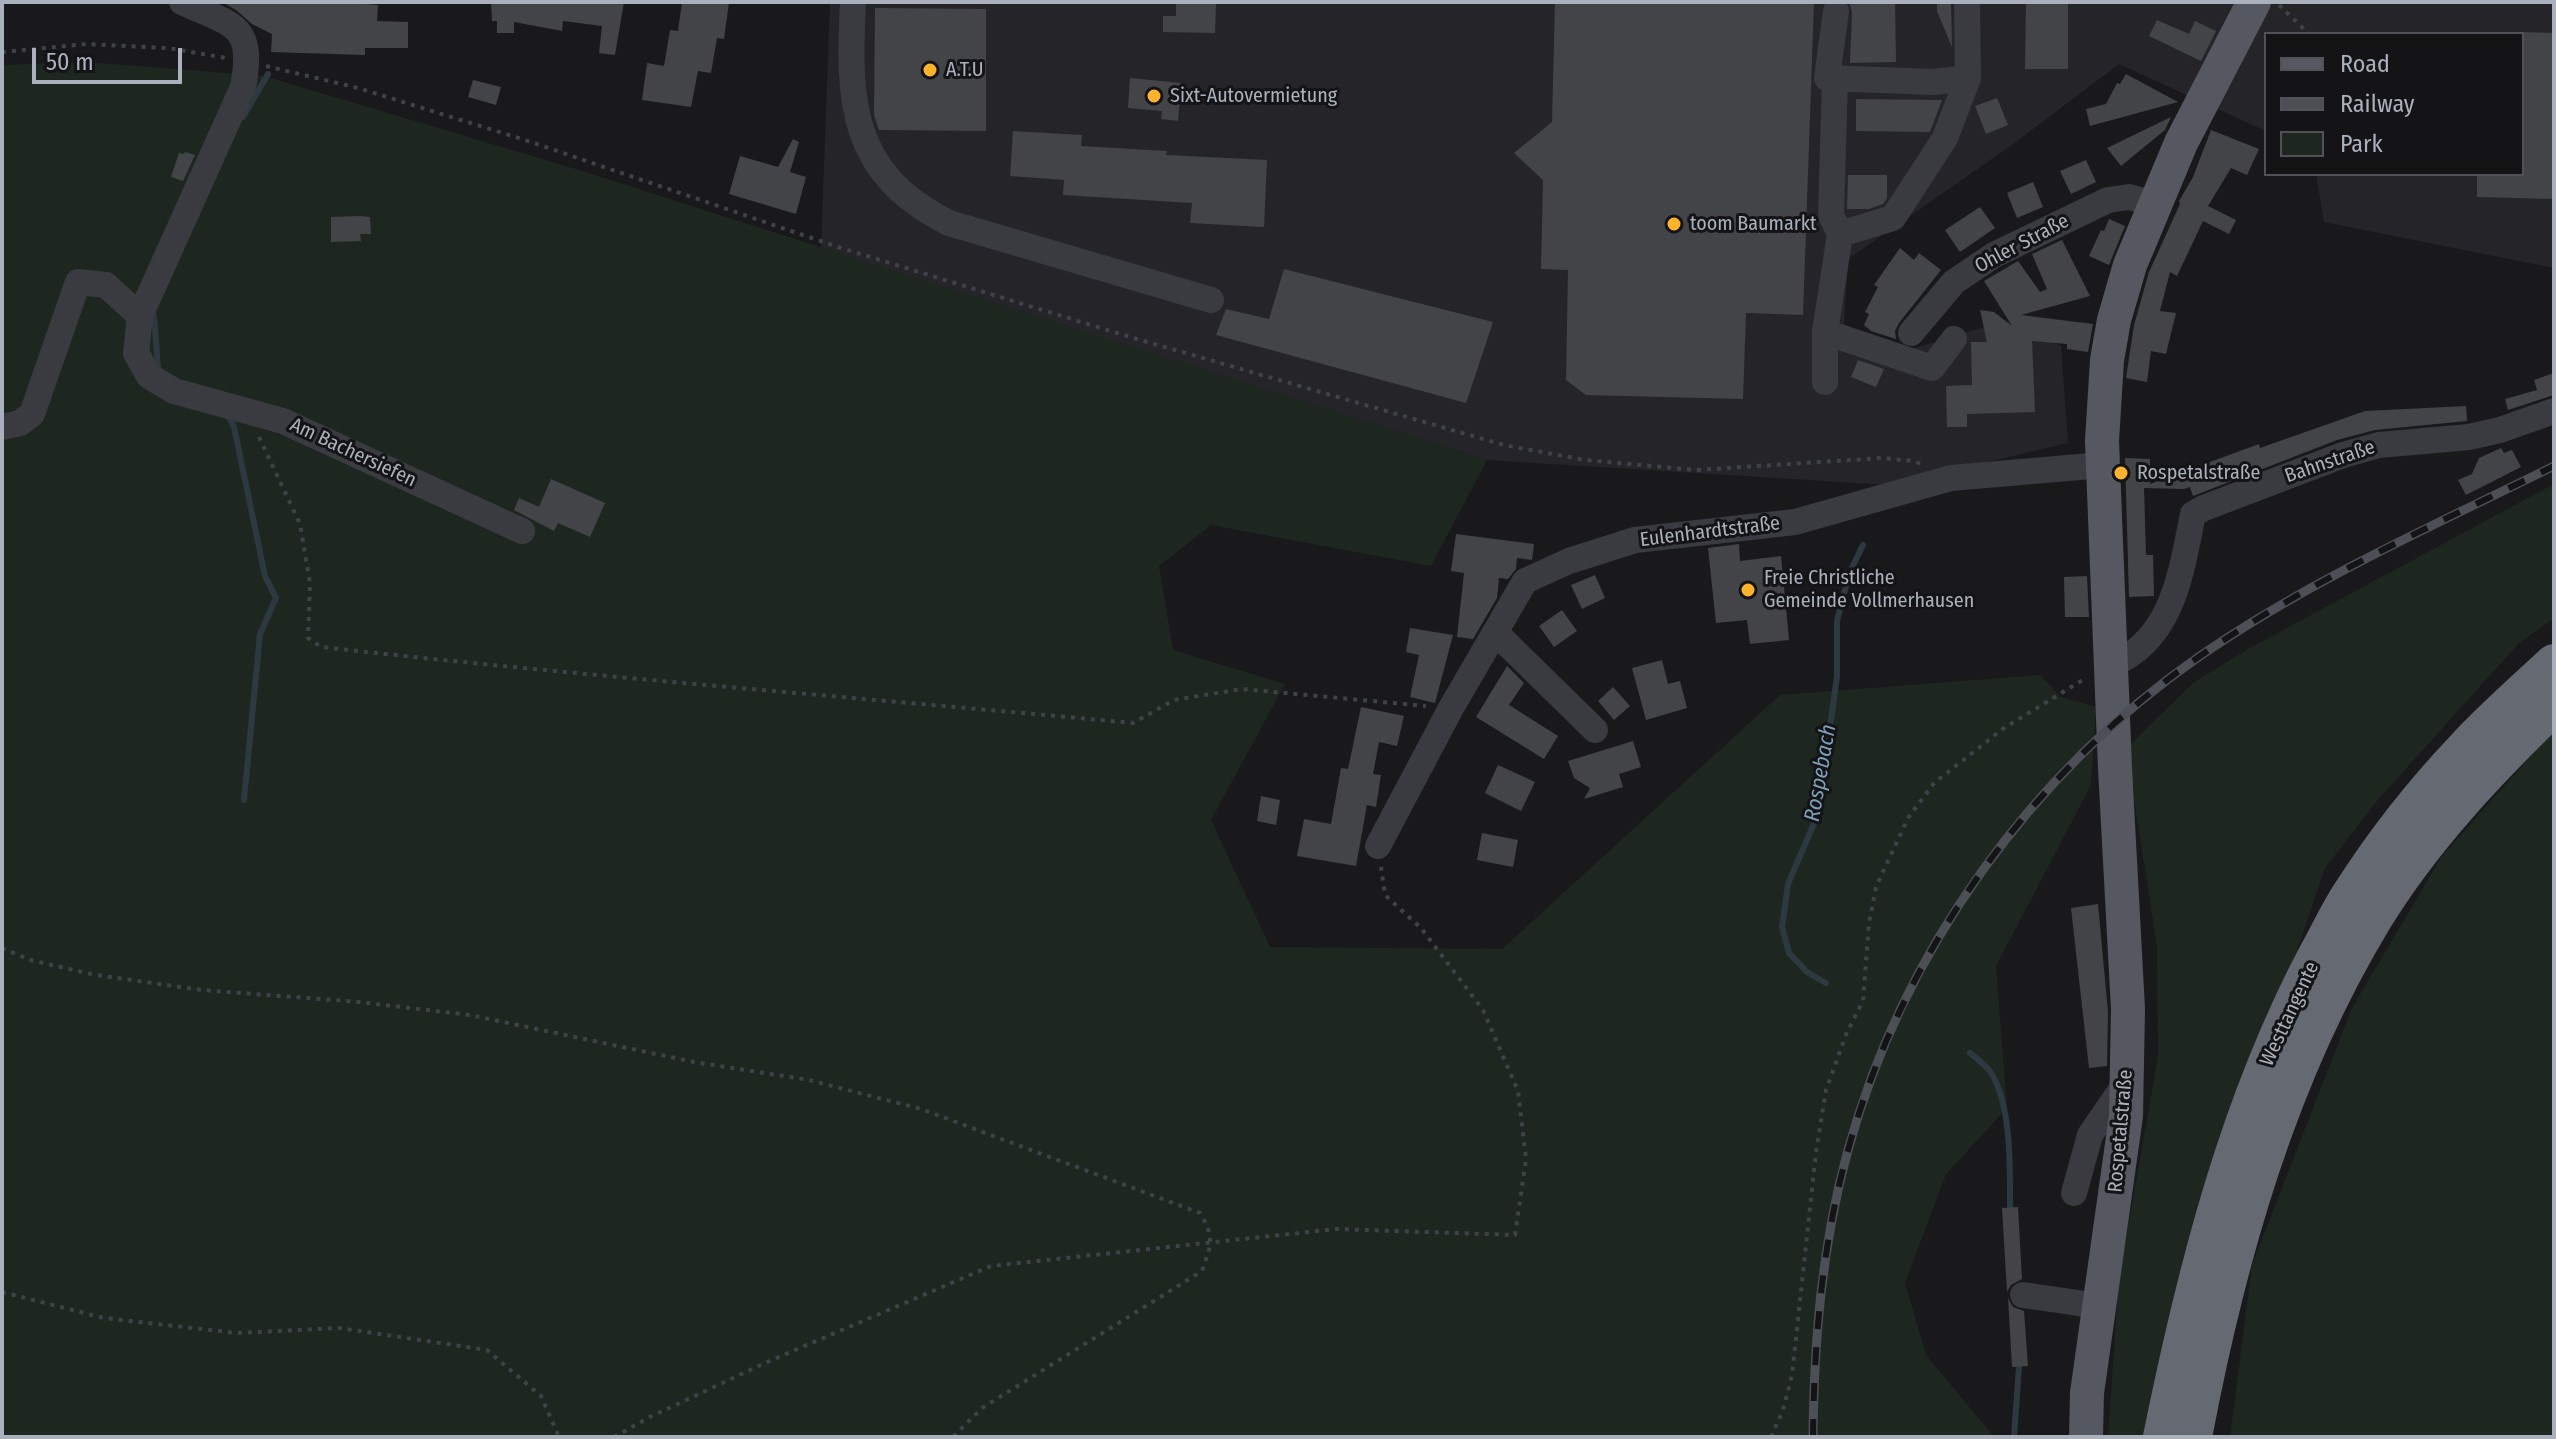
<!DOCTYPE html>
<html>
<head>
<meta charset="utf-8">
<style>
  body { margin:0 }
  #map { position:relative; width:2556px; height:1439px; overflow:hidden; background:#19191b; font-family:"Fira Sans Condensed",sans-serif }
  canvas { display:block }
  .frame { position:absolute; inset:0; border:4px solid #aab0bc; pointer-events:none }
  .legend { position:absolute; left:2264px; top:32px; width:260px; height:144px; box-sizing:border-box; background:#141416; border:2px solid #505258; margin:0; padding:10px 14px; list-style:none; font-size:24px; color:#aab0bc }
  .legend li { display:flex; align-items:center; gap:16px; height:40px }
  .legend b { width:40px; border:2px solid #505258 }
  .scale { position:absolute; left:32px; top:48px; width:150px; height:36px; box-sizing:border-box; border:4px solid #aab0bc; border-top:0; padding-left:10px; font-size:24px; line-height:28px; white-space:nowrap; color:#aab0bc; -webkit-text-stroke:6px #141416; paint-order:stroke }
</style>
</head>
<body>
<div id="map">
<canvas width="2556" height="1439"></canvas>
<div class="frame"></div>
<ul class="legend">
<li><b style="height:10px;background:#555860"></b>Road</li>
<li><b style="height:10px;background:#4c4f56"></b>Railway</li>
<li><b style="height:22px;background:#1e271f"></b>Park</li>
</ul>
<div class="scale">50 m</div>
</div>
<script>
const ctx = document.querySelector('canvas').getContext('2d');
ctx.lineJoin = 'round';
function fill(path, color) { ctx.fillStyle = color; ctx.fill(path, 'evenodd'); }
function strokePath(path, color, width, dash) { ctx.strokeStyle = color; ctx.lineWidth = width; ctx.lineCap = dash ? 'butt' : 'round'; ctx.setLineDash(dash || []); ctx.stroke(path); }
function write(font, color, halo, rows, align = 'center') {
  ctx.font = font + ' "Fira Sans Condensed",sans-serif'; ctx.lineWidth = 6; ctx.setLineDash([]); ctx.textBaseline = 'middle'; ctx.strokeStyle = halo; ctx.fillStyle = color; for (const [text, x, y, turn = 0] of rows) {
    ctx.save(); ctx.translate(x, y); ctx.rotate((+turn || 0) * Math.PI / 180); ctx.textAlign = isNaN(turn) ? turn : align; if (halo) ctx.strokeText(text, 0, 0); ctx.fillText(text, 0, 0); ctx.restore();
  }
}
fill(new Path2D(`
  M830,2H2554V268L2324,222L2316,174H2522V34H2266V131L2119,64L2012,145L1848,259L1844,324L1903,352L2004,321L2061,346L2068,443L1889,485L1487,460L821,248Z`), '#252529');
fill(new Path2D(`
  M86,62L264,76L579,170L1487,460L1431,566L1211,525L1159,566L1173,650L1285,684L1211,820L1270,947L1502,949L1780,695L2040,675L2061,697L2096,707L2091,785L1996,966L2007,1108L1946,1174L1905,1283L1926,1355L1994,1437H2V65Z
  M2554,484V618L2519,643L2377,801L2325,868L2278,1007L2148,1437H2108L2119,1279L2158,1057L2157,946L2130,773V745L2193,683L2248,649Z
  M2554,730V1437H2230L2252,1265L2352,1008L2442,856Z`), '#1e271f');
strokePath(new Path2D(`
  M243,117L268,74
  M154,316L158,368
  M228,415L234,427L265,576L276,598L260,634L244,800
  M1826,983L1807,972L1789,953L1782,927L1788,884L1818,814L1837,676V621L1849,574L1863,545
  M1970,1053C1976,1058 1984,1064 1989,1070C2012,1101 2010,1170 2010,1208
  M2014,1437L2019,1367`), '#2d3941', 6);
fill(new Path2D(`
  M222,2H343L378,5L377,21L408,22V48H365V55L271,52L272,34L252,24L236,10Z
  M491,2H624L615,55L599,53L602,26L563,21L562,31L514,22V33H497V21H492Z
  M682,2H729L724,39L717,38L711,73L698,71L691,107L642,100L647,63L664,66L670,30L678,31Z
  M1176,2H1216L1215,33L1163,32V16H1176Z
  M1555,2H1814L1803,315L1746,313L1743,399L1586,395L1566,380L1568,270L1541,269L1543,180L1514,153L1552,122Z
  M1849,2H1895L1896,62L1850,63L1852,12Z
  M1937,2H1951L1952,47L1937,11Z
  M2026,2H2068V69H2025Z
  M875,8L986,9V131L879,130L874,115Z
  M2157,20L2189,34L2195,21L2216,31L2201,61L2149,36Z
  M2522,32L2554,33V199L2477,197V174H2522Z
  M2126,74L2178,102L2090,126L2086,109L2106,104L2117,83L2120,84Z
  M1130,78L1181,83L1178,121L1161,119L1162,111L1128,108Z
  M473,80L501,87L496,105L468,97Z
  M1997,98L2008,125L1986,134L1975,106Z
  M1856,99L1942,100L1930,132L1856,131Z
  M2171,117L2165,130L2121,166L2107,148Z
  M2211,130L2259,149L2247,175L2231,168L2208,206L2236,220L2229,234L2203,221L2177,276L2170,272L2160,311L2176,313L2166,354L2151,351L2147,382L2126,378L2134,325L2149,272L2180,204L2179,201L2193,177Z
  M1013,131L1082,135L1081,146L1167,151L1166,155L1267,160L1264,227L1190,223L1192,203L1063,195L1064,180L1010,176Z
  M793,139L799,142L790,172L806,177L796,214L729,194L740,156L778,167Z
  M185,152L195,155L183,181L171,177L179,153L184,154Z
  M2086,160L2096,182L2071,194L2060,171Z
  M1848,175H1887V198L1883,204L1869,209H1847Z
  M2033,182L2043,207L2017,218L2007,193Z
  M1980,207L1995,228L1960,252L1945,230Z
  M360,216L370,217L371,234H360L361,241L331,242V217Z
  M2109,219L2125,226L2109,265L2089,256L2101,230L2104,231Z
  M2062,240L2090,296L2021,315L2093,324L2088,352L2067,349V344L2032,341L2035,412L1967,414V427H1947L1946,386L1972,385L1971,342H1987L1980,310L1994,312L2012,326L1984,281L2018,261L2040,292L2047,289L2032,254Z
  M1900,248L1914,260L1919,253L1941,270L1899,323L1895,331L1896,339L1871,331L1864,325L1869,314L1865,312L1878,287L1874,285Z
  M1284,269L1493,322L1466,403L1216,335L1226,309L1269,319Z
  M1858,360L1884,369L1876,387L1851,377Z
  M2554,373V395L2508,410L2505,399L2537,390L2534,380Z
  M2466,406L2467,421L2375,430L2337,440L2193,496L2190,487L2184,489L2144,488L2146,555H2153L2154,596L2129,597L2125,458L2150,459V484L2259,444L2260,448L2365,411Z
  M2501,448L2504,453L2512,450L2521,467L2466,495L2458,480L2472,474L2479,458Z
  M551,479L605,503L590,537L558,523L554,531L514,510L519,498L539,507Z
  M1456,534L1534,544L1532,560L1517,558L1516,569L1508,579L1499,578L1497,598L1473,639L1457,637L1464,573L1451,571Z
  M1739,544L1740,561L1781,556L1789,640L1750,644L1747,620L1716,623L1708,548Z
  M1595,575L1605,598L1582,609L1571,585Z
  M2087,576L2089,617H2065L2064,577Z
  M1562,610L1577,631L1554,647L1539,626Z
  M1410,628L1453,635L1435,703L1410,697L1419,655L1406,652Z
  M1662,660L1668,684L1680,681L1687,708L1646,720L1632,668Z
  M1507,666L1524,683L1509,705L1558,736L1544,759L1476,717Z
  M1613,687L1630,706L1614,720L1598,701Z
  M1361,707L1404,716L1397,746L1379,742L1373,774L1381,775L1376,807L1367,805L1356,866L1297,856L1304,819L1331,824L1341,768L1348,769Z
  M1633,741L1641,767L1619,774L1623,787L1584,799L1590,788L1574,778L1568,761Z
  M1498,765L1535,782L1521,811L1485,793Z
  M1261,796L1280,800L1276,825L1257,821Z
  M1482,833L1518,840L1513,867L1477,860Z
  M2098,904L2108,1012L2107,1066L2089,1068L2071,908Z
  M2018,1207L2022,1279L2011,1285L2007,1292L2002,1208Z
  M2008,1298L2013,1307L2024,1311L2028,1366L2012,1367Z`), '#434448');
strokePath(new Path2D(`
  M2205,2H2206
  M2279,5L2309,34
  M2,52L87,44L168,48L226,58
  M266,66L358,88L522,139L838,247L1130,337L1504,445L1585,460L1696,470L1882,458L1914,461L1921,464
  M259,437L300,524L310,583L308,638L321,647C591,677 863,698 1133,723L1174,700L1242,689L1426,706
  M2,948L30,960L96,975L202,990L359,1002L470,1015L694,1062L809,1080L921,1109L1200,1213C1215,1237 1211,1246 1202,1271L982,1408L953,1437
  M2,1292L104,1318L237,1333L339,1328L487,1350L541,1396L559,1437
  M614,1437L650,1417L765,1363L991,1266L1336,1229L1515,1235L1526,1159L1518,1091L1483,1010L1421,928L1385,895L1381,867
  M1771,1437L1783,1410L1792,1375L1816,1152L1826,1090L1847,1032L1863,1001L1869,923L1876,887L1908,818L1934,783L2004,728L2086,678`), '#3f4248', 4, [4, 6]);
strokePath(new Path2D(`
  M182,2C233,26 255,23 243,87L140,316L136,353L149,376L174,391L283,421L522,531
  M853,2C848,101 849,173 949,223L1211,300
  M1836,11L1827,78L1933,82L1968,78L1967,2
  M1835,78L1831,215L1840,234
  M1825,332L1932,368L1954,339
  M1911,333L1954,282L1994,255L2108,200L2129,197L2155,204
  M1825,382V332L1840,234L1893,218L1945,138L1968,78
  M2,427L20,423L32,414L78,282L106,285L140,316
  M1495,632L1595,730
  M2111,665C2173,640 2181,573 2193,514L2204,508L2343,455L2379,445L2469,437L2500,430L2554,411
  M1378,846L1451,708L1525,581L1569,561L1635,540L1795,522L1951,478L2103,465
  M2074,1193L2090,1135L2127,1081
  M2023,1295L2099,1306`), '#393b41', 26);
strokePath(new Path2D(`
  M2086,1437L2087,1393L2126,1116L2128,1009L2115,768L2102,441L2107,360L2114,320L2130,265L2181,143L2254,2`), '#555860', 34);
strokePath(new Path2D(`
  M2162,1437C2196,1270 2238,1104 2318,953C2329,934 2338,913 2350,895C2383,843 2424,791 2466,747C2494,717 2525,690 2554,663
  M2193,1437C2227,1257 2278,1076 2374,918C2422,839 2488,770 2554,706`), '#656972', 38);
const rail = new Path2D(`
  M1813,1437C1814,1340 1822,1244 1848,1150C1903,951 2031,773 2200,656C2310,580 2435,525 2554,466`);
strokePath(rail, '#4c4f56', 9);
strokePath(rail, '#141416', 6, [18]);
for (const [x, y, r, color] of [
  [930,70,8,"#ffb32d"],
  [1154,96,8,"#ffb32d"],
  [1674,224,8,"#ffb32d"],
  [2121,473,8,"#ffb32d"],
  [1748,590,8,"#ffb32d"]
]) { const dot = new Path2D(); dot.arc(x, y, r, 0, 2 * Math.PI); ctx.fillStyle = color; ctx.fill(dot); strokePath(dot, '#141416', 3); }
write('20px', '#aab0bc', '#141416', [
  ["A.T.U",946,70],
  ["Sixt-Autovermietung",1170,96],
  ["toom Baumarkt",1690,224],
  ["Rospetalstraße",2137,473],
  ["Freie Christliche",1764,578],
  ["Gemeinde Vollmerhausen",1764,601]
], 'left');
write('20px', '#aab0bc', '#141416', [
  ["Ohler Straße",2022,244,-28],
  ["Am Bachersiefen",353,453,25],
  ["Bahnstraße",2330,462,-19],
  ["Eulenhardtstraße",1710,532,-7],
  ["Westtangente",2290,1014,-65],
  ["Rospetalstraße",2121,1131,-85]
]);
write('italic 22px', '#7e9fba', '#141416', [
  ["Rospebach",1821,773,-80]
]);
</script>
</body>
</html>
